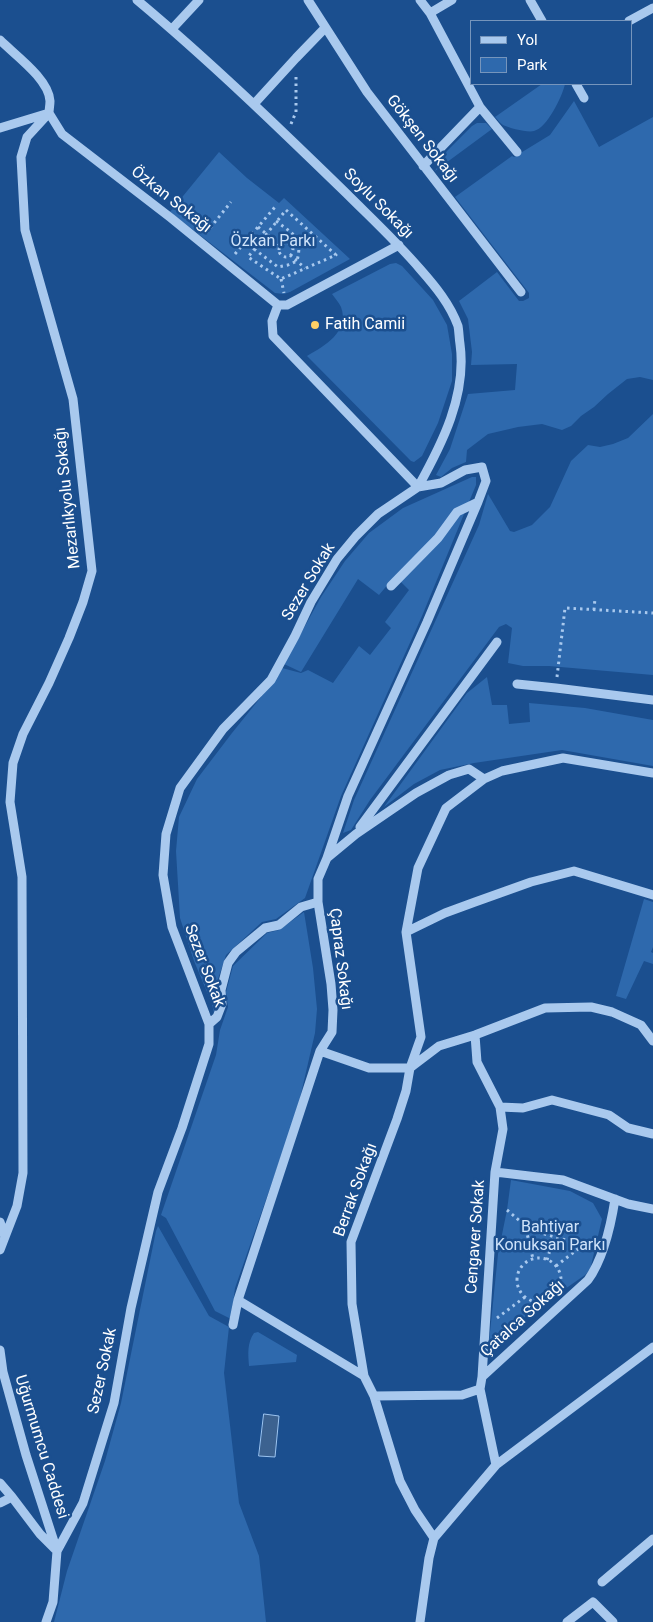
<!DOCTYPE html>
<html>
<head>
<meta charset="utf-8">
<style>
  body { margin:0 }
  #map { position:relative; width:653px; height:1622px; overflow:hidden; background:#1b4f8f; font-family:Roboto,sans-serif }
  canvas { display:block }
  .legend { position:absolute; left:470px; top:20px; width:162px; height:65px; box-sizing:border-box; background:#1b4f8f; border:1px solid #7695bc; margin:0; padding:6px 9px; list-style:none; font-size:15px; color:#fff }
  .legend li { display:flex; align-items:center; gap:10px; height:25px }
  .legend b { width:25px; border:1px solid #7695bc }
</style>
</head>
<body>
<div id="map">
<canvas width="653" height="1622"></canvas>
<ul class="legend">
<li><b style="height:6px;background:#a9c9ee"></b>Yol</li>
<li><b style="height:14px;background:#2e69ad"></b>Park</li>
</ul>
</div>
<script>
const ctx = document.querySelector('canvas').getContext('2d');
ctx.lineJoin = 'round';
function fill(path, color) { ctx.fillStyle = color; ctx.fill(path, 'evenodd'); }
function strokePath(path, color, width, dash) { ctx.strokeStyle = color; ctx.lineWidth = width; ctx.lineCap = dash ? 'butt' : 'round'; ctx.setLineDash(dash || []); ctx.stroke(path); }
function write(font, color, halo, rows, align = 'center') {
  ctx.font = font + ' Roboto,sans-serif'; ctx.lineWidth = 5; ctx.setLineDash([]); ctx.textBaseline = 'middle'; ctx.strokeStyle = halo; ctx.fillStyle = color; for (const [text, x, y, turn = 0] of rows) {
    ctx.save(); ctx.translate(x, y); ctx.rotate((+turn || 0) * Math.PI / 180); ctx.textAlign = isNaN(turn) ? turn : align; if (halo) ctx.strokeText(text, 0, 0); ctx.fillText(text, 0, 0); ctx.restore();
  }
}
fill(new Path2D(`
  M542,84H565C562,97 547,128 534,131C528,133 509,128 503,125C500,123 497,119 495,117Z
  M574,101L599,147L653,117V380L640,377L627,379L608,394L594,407L581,416L571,426L562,430L542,424L518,427L488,434L467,450L466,462L452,468L441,477L436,475L450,449L468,394L515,390L517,364L471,365L472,352L468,319L459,301L497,272L519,301H523L529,298V293L455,197L512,156L514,157L550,135Z
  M477,123H486L492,129L435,171L447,151L472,126Z
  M219,152L247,178L279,203L284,198L350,259L290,292L284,294L275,293L170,212Z
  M396,263L402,266L433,300L447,325L452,354V381L438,423L422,456L414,462L411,461L307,356C324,346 350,332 341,307C339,303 335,298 332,294L390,264Z
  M653,414V675L549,666H523L508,663L512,628L506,624L499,627L370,800L351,830L343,833L354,800L479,525L488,494L510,531L514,532L532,525L550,507L571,461L588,445L600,447L613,444L628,438Z
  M472,477H476V485L422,616L341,796L305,898L276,919L262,922L226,955L216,985L214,1013L212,1004L194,961L180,918L176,851L179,817L197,779L232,733L273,682L282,668L301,673L308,670L333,683L359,646L370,655L391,628L385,622L409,590L395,576L379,595L358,579L301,672L284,664L321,597L345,561L369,533L403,508Z
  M487,677L492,705H507L509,724L530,722L529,703L585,708L653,720V766L562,750L474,763L440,770L414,784L384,807L467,693Z
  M644,899L653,902V947L651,952L653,953V964L644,961L626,999L616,996Z
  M304,912L313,968L317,1009L315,1033L297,1111L235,1288L231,1319L215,1311L166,1218L161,1215L216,1055L220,1030L228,1007L226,992L233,966L267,933L279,930Z
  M511,1180L570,1191L593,1203L602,1219L590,1270L585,1275L489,1342L498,1254L507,1210Z
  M158,1226L209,1316L229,1327L224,1373L239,1503L259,1556L266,1622H54L67,1571L105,1461L121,1403L156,1231Z
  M258,1332L297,1355L296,1362L249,1366C248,1354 247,1343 254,1333Z`), '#2e69ad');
const water = new Path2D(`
  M264,1414L279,1416L275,1457L259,1456Z`);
fill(water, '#3c6290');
strokePath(water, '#9cc4f0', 1);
strokePath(new Path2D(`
  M291,124L296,112V76
  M286,210L336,255L281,279L248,257Z
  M258,227L281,246
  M206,233L231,202
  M279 250a7 7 0 1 1 14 0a7 7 0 1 1-14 0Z
  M254,249L278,267L288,265L297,261C303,237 294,235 276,221
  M235,254L275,207
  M290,255L305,268
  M281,279L284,293
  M594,610L595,598
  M557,677L565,608L653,613
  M507,1210L521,1222L526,1229L584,1245L593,1242
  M526,1229L533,1259
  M517 1280a22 22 0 1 1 44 0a22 22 0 1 1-44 0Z
  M547,1260L554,1237
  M556,1266L583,1245
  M497,1318L525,1297`), '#a9c9ee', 3, [2.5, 4]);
strokePath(new Path2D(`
  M137,0C210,61 278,127 346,193C371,218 397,242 420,269C435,286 450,304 458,326C459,331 459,338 460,344C467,395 442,444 418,487
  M308,0L367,92L521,292
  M420,0L430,13L480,107L517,152
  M530,0L542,21
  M430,13L452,0
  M629,21L653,8
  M172,29L199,0
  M0,40C15,55 49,79 50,101C50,105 49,110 49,113
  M576,84L584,98
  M254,104L296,58L325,28
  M49,113L62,134L171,218L278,305L272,321L273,336L418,487
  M0,128L49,113
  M423,166L480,107
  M278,305H287L399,245
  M391,586L438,538L457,512L478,502
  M517,684L556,688L653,700
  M653,773L563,758L502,771L484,779L446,808L418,868L406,932L445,913L475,902L531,882L574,871L653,895
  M360,827L497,642
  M406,932L421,1037L410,1068L406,1091L397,1119L351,1242L352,1304L364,1376L374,1396L400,1481L415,1510L434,1538
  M209,1024L217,1017L222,1004L221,990L228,963L236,952L265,928L279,925L301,907L318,902
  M475,1035L477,1062L500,1107L503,1129L495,1172
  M320,1051L369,1068H410L439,1046L475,1035L545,1008L591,1007L612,1012L641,1025L653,1041
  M500,1107L523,1108L552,1100L609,1115L628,1128L653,1134
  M0,1222L5,1237L0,1250
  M5,1237L17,1206L23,1173L22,877L10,802L13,763L23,734L49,683L69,638L83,602L92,571L73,399L25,230L21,157L27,137L49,113
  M238,1300L364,1376
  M233,1325L238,1300L320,1051L332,1032L333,1010L331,984L318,902V879L327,858L356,834L416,793L449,775L469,769L484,779
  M0,1350L3,1372L26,1455L57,1551L53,1602L46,1622
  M482,1377L495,1172L563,1180L628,1204L653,1209
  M374,1396L462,1395L480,1389
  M496,1465L480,1389L482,1377L588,1280C603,1259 611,1225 615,1199
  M0,1483L12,1497L40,1534L55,1549
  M0,1503L12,1497
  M57,1551L83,1503L114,1403L131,1308L158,1192L182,1128L209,1044V1024L172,927L163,875L166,834L180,788L223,729L271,680L295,636L311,602L337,559L356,536L378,514L418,487L441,483L465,470L482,467L486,481L478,502L427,622L348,796L327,858
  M602,1582L653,1539
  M420,1622L429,1558L434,1538L496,1465L653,1347
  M567,1622L593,1602L613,1622`), '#a9c9ee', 9);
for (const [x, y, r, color] of [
  [315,325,5,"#ffd166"]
]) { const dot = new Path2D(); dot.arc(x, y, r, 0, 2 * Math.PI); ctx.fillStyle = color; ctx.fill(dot); strokePath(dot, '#1b4f8f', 2); }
write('16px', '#fff', '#1b4f8f', [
  ["Gökşen Sokağı",422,139,52],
  ["Özkan Sokağı",171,200,38],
  ["Soylu Sokağı",378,204,45],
  ["Mezarlıkyolu Sokağı",68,498,-96],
  ["Sezer Sokak",309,582,-59],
  ["Çapraz Sokağı",340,959,83],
  ["Sezer Sokak",204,966,69],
  ["Berrak Sokağı",356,1190,-70],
  ["Cengaver Sokak",476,1237,-86],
  ["Çatalca Sokağı",523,1319,-42],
  ["Sezer Sokak",103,1371,-78],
  ["Uğurmumcu Caddesi",41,1447,73]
]);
write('16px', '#cfe3fa', '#1b4f8f', [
  ["Özkan Parkı",273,242],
  ["Bahtiyar",550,1228],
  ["Konuksan Parkı",550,1246]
]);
write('16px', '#fff', '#1b4f8f', [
  ["Fatih Camii",325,325]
], 'left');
</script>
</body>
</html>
